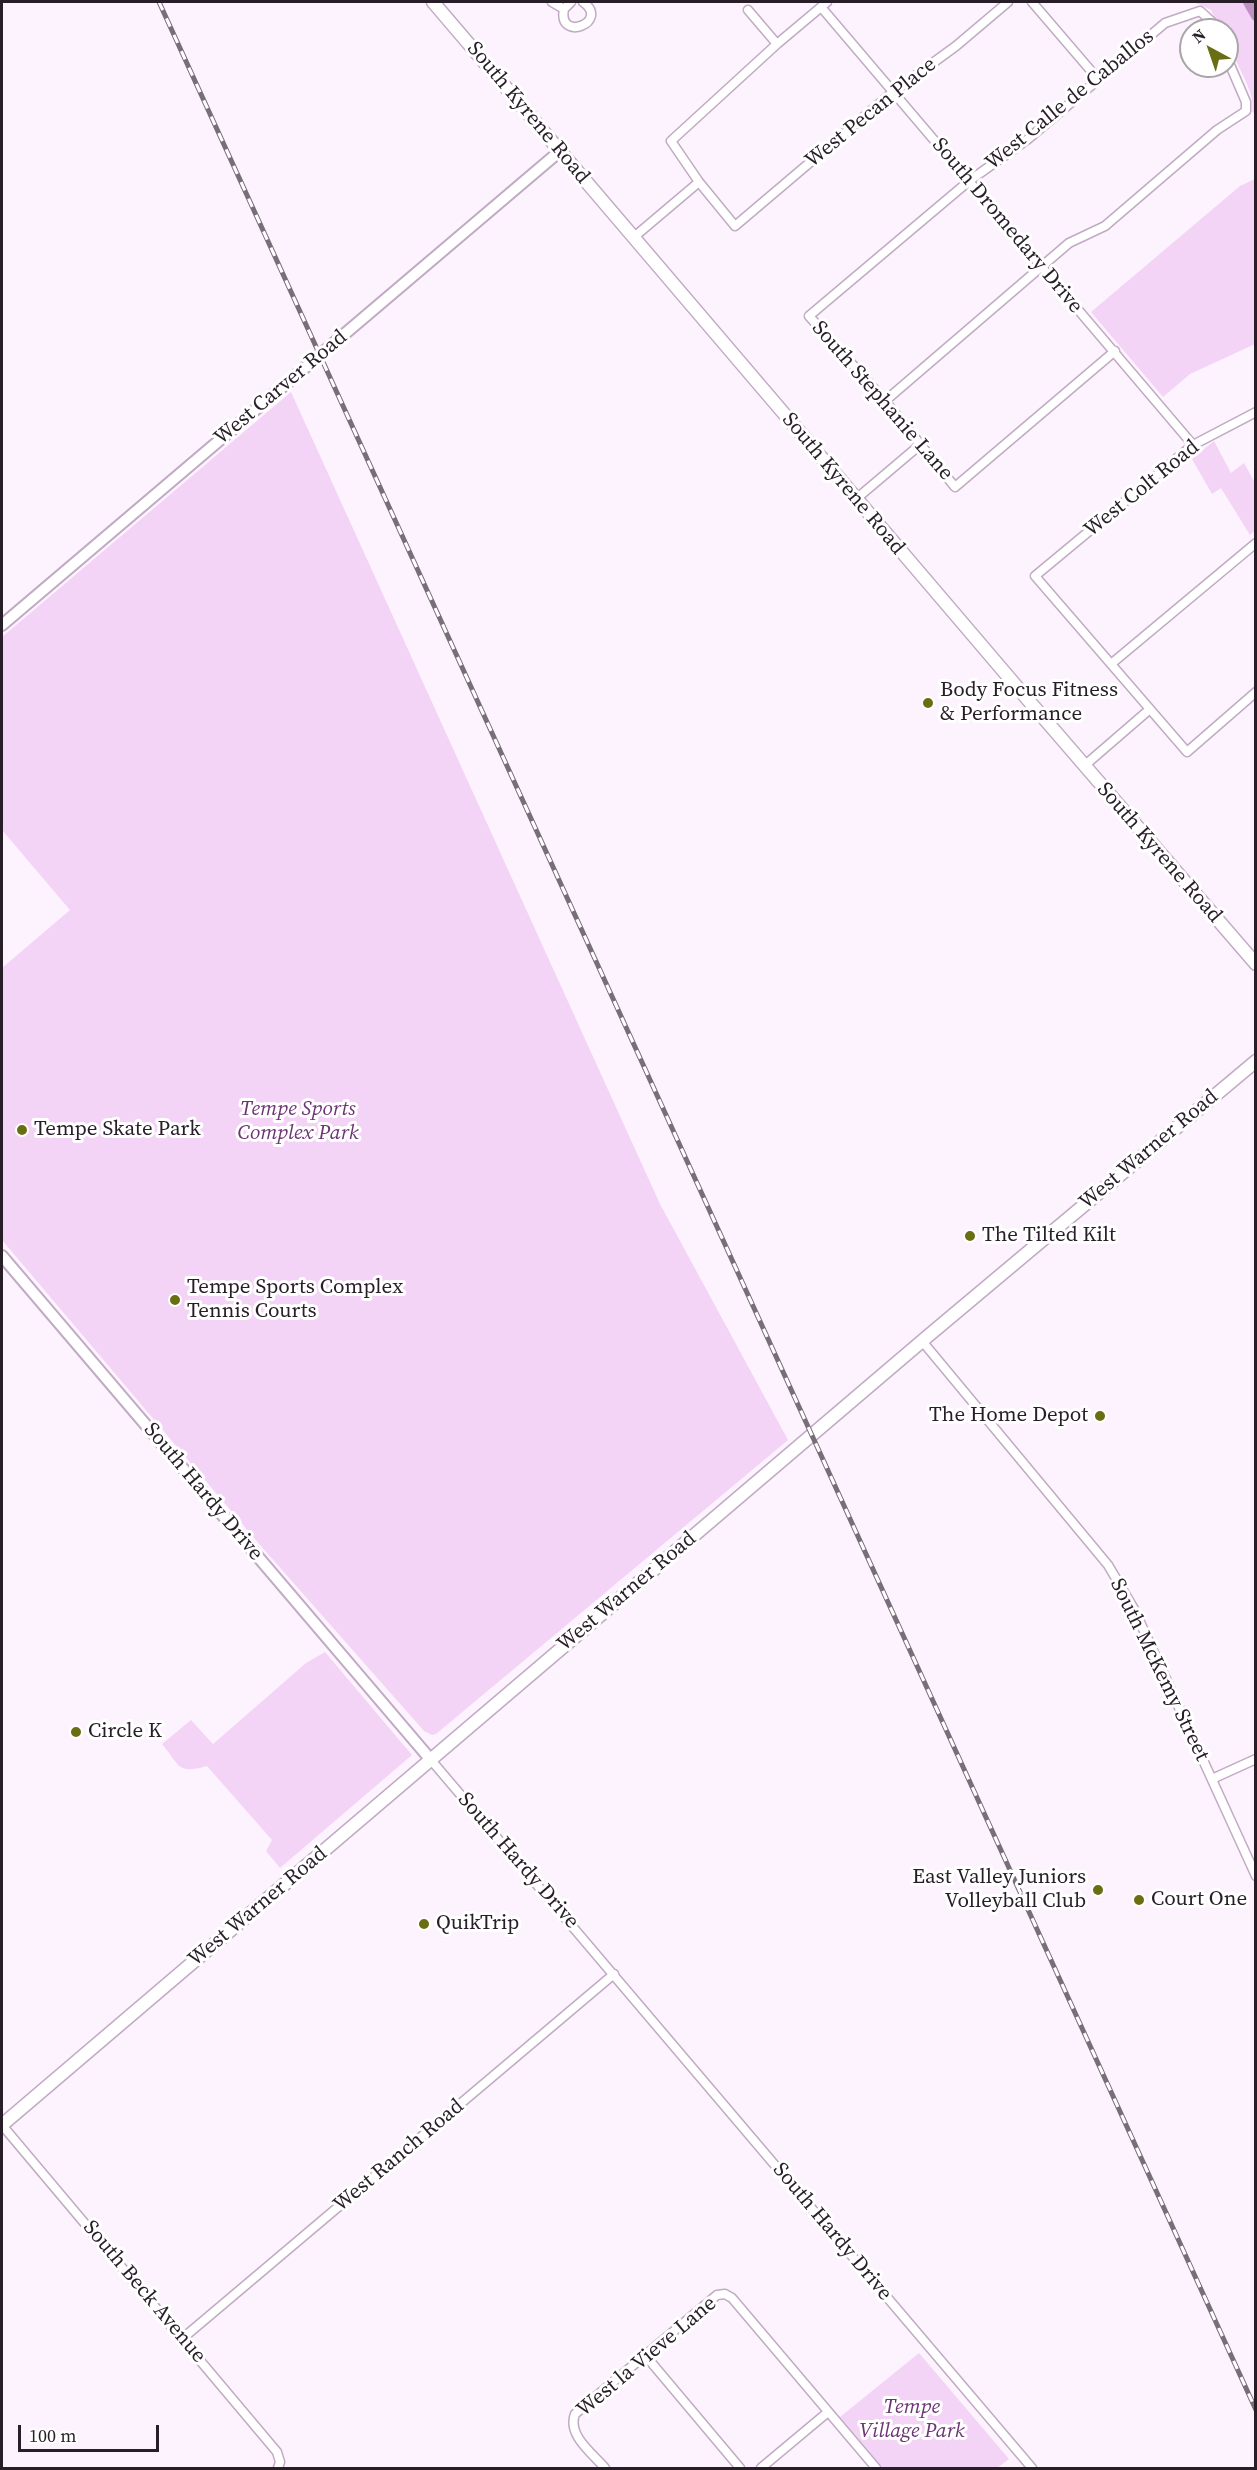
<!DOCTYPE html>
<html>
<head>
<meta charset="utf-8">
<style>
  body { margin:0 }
  #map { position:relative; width:1257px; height:2470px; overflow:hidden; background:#fdf3fe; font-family:"Source Serif 4",serif }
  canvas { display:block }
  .frame { position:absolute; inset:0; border:3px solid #271e28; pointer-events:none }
  .north { position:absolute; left:1179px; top:18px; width:60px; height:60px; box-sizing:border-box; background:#fff; border:2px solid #a9a5a9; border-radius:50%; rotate:320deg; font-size:16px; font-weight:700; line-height:24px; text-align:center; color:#271e28 }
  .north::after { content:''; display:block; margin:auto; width:21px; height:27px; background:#6a6e13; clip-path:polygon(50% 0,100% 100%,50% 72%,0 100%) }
  .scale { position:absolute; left:18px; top:2425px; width:141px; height:27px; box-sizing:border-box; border:3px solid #271e28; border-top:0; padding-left:8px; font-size:18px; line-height:21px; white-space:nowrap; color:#271e28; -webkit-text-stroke:4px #fff; paint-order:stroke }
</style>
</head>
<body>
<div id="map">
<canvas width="1257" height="2470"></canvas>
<div class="frame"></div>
<div class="north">N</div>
<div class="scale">100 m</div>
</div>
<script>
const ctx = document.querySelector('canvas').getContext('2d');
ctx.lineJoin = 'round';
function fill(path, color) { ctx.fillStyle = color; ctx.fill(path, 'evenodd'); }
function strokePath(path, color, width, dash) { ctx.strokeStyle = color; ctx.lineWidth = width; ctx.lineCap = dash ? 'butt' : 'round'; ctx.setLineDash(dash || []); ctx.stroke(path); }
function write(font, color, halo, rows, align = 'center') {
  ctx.font = font + ' "Source Serif 4",serif'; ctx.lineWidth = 6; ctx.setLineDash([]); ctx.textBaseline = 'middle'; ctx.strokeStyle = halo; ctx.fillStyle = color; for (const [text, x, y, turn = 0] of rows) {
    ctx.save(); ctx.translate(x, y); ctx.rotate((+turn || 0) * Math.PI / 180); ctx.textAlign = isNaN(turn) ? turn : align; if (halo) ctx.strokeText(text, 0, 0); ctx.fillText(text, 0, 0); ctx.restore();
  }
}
fill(new Path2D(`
  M1194,2H1255V113L1252,112C1257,87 1227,57 1227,30H1221L1211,10Z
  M1255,179V344L1190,374L1163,397L1091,312L1240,186Z
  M291,392L660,1204L788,1440L436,1734L432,1735L424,1731L260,1545L2,1240V968L70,910L2,830V637Z
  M1214,441L1231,473L1244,463L1255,483V531L1250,535L1221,488L1212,494L1192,459Z
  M325,1652L412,1755L280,1868L266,1851L272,1840L207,1766C177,1774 181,1767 162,1744L191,1720L213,1744L306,1663Z
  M919,2353L1009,2459L997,2468H883L840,2417Z`), '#f3d3f6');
strokePath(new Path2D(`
  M1248,2L1256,16`), '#c191c6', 10);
const minor = new Path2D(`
  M552,2L564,9
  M571,2L564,9C557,43 611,22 583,2
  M827,2L777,44L671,141L699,182L735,226L893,92L956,46L1008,2
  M1032,2L1098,79
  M821,7L1193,445
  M748,10L777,44
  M634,237L699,182
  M1115,351L955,487L885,401L809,316L969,181L1028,139L1165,23L1200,11L1211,21L1215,30
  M885,401L1069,243L1105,226L1217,130L1246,111V102L1227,58
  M1256,412L1193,445L1035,576L1187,752L1256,692
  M856,499L921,444
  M1111,664L1256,543
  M1084,766L1150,709
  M922,1341L1108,1565L1134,1609L1256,1876
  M431,1760L1032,2468
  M1212,1779L1256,1759
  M2,2125L277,2452L280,2462L278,2468
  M183,2338L614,1974
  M645,2355L740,2468
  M605,2468C592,2453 567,2435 575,2414L717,2295L725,2294L732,2298L876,2468
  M761,2468L828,2412`);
const tertiary = new Path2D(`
  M2,625L560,151
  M2,1256L431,1760`);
const secondary = new Path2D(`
  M433,2L1029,701L1256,964
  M2,2125L928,1336L1256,1061`);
strokePath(minor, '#c1aac4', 11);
strokePath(tertiary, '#c1aac4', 14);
strokePath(secondary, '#c1aac4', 15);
strokePath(minor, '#fff', 8);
strokePath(tertiary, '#fff', 10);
strokePath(secondary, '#fff', 12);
const rail = new Path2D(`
  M159,2L1256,2410`);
strokePath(rail, '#786e79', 5);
strokePath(rail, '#fff', 3, [9]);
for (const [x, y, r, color] of [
  [928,703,6,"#6a6e13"],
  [22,1130,6,"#6a6e13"],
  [970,1236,6,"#6a6e13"],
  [175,1300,6,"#6a6e13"],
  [1100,1416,6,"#6a6e13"],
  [76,1732,6,"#6a6e13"],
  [1098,1890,6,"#6a6e13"],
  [1139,1900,6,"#6a6e13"],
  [424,1924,6,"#6a6e13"]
]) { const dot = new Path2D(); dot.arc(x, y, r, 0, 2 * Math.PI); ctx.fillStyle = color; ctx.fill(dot); strokePath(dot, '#fff', 2); }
write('21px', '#271e28', '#fff', [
  ["West Calle de Caballos",1070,100,-39],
  ["South Kyrene Road",528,113,50],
  ["West Pecan Place",871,113,-39],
  ["South Dromedary Drive",1007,226,50],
  ["West Carver Road",281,388,-40],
  ["South Stephanie Lane",882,401,49],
  ["South Kyrene Road",843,484,50],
  ["West Colt Road",1142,489,-39],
  ["South Kyrene Road",1159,853,49],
  ["West Warner Road",1149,1150,-40],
  ["South Hardy Drive",203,1492,50],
  ["West Warner Road",627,1592,-40],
  ["South McKemy Street",1159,1670,64],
  ["South Hardy Drive",518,1861,49],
  ["West Warner Road",258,1907,-40],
  ["West Ranch Road",399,2156,-40],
  ["South Hardy Drive",832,2232,50],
  ["South Beck Avenue",144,2292,50],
  ["West la Vieve Lane",647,2357,-40]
]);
write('21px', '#271e28', '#fff', [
  ["Body Focus Fitness",940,691],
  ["& Performance",940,715],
  ["Tempe Skate Park",34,1130],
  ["The Tilted Kilt",982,1236],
  ["Tempe Sports Complex",187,1288],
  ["Tennis Courts",187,1312],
  ["The Home Depot",1088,1416,"right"],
  ["Circle K",88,1732],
  ["East Valley Juniors",1086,1878,"right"],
  ["Volleyball Club",1086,1902,"right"],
  ["Court One",1151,1900],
  ["QuikTrip",436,1924]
], 'left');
write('italic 21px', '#6d3475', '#fff', [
  ["Tempe Sports",298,1110],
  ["Complex Park",298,1134],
  ["Tempe",912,2408],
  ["Village Park",912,2432]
]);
</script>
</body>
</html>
